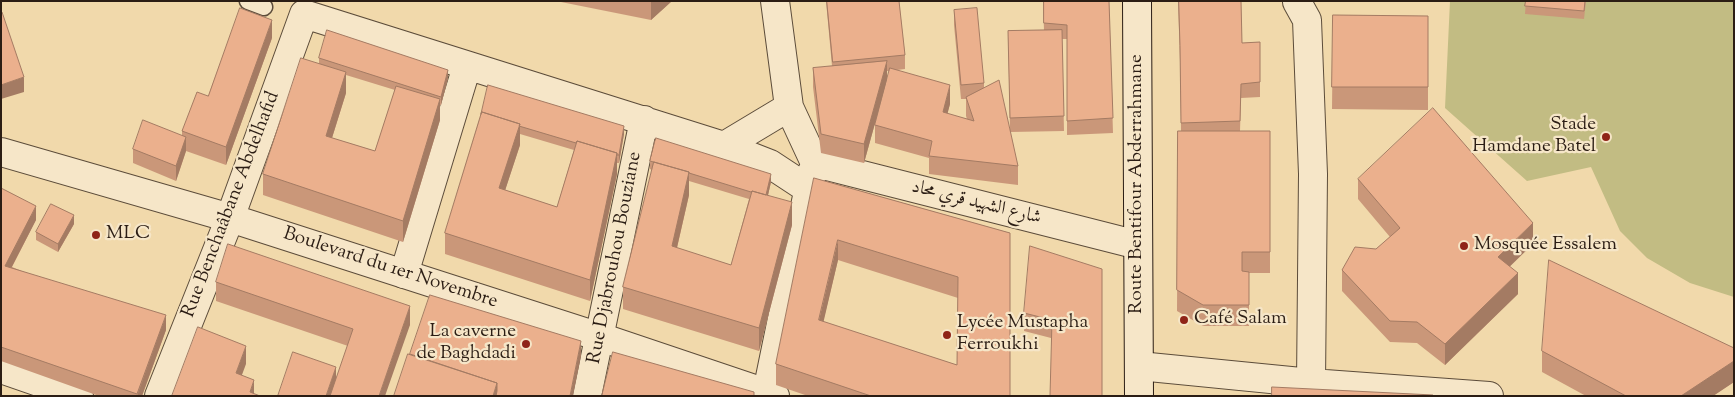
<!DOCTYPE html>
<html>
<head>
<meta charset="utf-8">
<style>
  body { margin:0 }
  #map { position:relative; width:1735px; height:397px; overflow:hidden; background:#f1d9ab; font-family:"Sorts Mill Goudy",serif }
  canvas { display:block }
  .frame { position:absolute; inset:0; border:2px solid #2b1d14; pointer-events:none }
</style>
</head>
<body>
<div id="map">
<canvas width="1735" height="397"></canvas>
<div class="frame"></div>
</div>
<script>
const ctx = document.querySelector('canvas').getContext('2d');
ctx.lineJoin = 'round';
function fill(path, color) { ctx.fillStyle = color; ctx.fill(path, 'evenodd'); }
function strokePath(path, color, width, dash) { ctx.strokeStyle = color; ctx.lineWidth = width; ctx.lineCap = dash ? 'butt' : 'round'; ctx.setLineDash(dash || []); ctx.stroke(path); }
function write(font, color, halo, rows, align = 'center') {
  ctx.font = font + ' "Sorts Mill Goudy",Amiri,serif'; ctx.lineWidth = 4.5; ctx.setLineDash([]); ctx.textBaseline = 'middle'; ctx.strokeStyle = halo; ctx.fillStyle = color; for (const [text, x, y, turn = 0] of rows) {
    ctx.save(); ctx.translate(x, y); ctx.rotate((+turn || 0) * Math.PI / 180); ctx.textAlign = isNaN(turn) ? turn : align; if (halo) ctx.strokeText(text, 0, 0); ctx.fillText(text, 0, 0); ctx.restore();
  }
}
fill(new Path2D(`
  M1450,1H1734V297L1690,283L1647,258L1620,231L1591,167L1527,181L1445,108Z`), '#c2bc83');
const service = new Path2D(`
  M248,1L264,7`);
const minor = new Path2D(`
  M775,1L789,107L815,163
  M1297,2L1307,20L1313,174L1311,383
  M724,146L789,107
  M815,163L1138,245
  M404,274L467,66
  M1139,366L1311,383L1489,396
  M1,369L79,396
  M159,396L230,218L304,14L724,146L770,164L808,189
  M587,396L644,120
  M768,396L767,392L812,172`);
const tertiary = new Path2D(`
  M1,152L230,218L600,337L775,396`);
const secondary = new Path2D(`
  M1137,1L1139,396`);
strokePath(service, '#5c4c3a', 19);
strokePath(minor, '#5c4c3a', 30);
strokePath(tertiary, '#5c4c3a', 30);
strokePath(secondary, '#2b1d14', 30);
strokePath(service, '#f6e6c8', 16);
strokePath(minor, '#f6e6c8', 28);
strokePath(tertiary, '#f6e6c8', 28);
strokePath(secondary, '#f6e6c8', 28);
fill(new Path2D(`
  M556,1H672L651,20Z
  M826,1H899L905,55V69L897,70L950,104L947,114L967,119L966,116V99H961L954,25V10L984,83V88L1018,166V185L929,174V158L875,143V125L890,71H887V80L864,163L821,153L813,87V68L832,66Z
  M1043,1H1109L1113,133L1067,135V39H1062L1064,131L1010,132L1008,31L1044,30Z
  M1178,1H1241L1242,43L1260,42V97L1241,98L1240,131H1270V273H1249V326H1203L1177,311L1178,131H1181L1180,61Z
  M1526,1H1586L1584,19L1525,14Z
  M1333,15L1428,16V110L1332,109Z
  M272,38L226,165L186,151L176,181L133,163V149L182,135V131L208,96Z
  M319,58L448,78L441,105H440V120L403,242L263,195V174L319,63ZM346,75L395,90L375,151L332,138L346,93Z
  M481,114L624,134L619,163H617V174L590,301L445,254V233ZM520,134L574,150L557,207L505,190L520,145Z
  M650,161L771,182L768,195L792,225L759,351L623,309V287L652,170L650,169ZM689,181L749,199L731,265L677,248L689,195Z
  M814,178L1010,233V396H808L776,385V364ZM838,260L958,298L957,365L823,322Z
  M1358,179L1533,244L1509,266L1518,294L1445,365L1417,343L1390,342L1342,291V270L1376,249L1390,237L1358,199Z
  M1,188L36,220L12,267L166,330L142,396H99L1,361Z
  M74,224L58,252L36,240V232Z
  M1102,269L1051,338L1024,331V313Z
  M216,282L410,325L336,381L348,346L216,301Z
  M1734,348V382L1713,396H1586L1542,372V351Z`), '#ca9779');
fill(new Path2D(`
  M651,1H672L651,20Z
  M272,20V38L226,165V147Z
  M887,61V80L864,163V144Z
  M448,70V78L441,105V97Z
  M346,72V93L326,157V136Z
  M24,77V92L1,99V85Z
  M950,85V104L943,131V112Z
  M440,99V120L403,242V221Z
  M520,124V145L499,209V188Z
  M624,126V134L619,163V155Z
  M186,137V151L176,181V166Z
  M617,153V174L590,301V280Z
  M689,172V195L672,269V246Z
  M771,174V182L766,204V196Z
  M792,202V225L759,351V328Z
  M36,206V220L5,280V266Z
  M74,215V224L58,252V244Z
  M1533,223V244L1498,278V257Z
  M838,240V260L819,341V320Z
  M1518,273V294L1445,365V344Z
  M410,306V325L385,396H379Z
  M166,315V330L142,396H137Z
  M581,341V356L573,396H570Z
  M246,346V364L236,391V373Z
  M1734,361V382L1713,396H1681Z
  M336,367V381L331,396H326Z
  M254,380V396L250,392Z
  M497,383V396H493Z`), '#a47b63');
const building = new Path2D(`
  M827,1H899L905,55L833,62Z
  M1044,1H1109L1113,118L1067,121V25L1044,23Z
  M1179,1H1241L1242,43L1260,42V82L1241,84L1240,121L1181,123L1180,46Z
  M1526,1H1585L1584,11L1525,6Z
  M240,8L272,20L226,147L182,131L197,92L208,96Z
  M977,8L984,83L961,85L954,10Z
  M1,12H2L24,77L1,85Z
  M1333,15L1428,16V87H1332Z
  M327,30L448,70L441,97L319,58Z
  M1062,30L1064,116L1010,118L1008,31Z
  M301,58L346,72L326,136L375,151L396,86L440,99L403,221L263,174Z
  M887,61L864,144L821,134L813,68Z
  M890,68L950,85L943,112L974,121L966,97L999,80L1018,166L929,156L932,141L875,125Z
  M488,85L624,126L619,155H617V153L577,141L576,143L519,126L520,124L482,112L481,114Z
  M1433,108L1533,223L1498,257L1518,273L1445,344L1417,322L1390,321L1342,270L1355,247L1376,249L1400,228L1358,179Z
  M482,112L520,124L499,188L557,207L577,141L617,153L590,280L445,233Z
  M143,120L186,137L176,166L133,149Z
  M1178,131H1270V252H1242V271L1249,272V305H1203L1177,290Z
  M656,138L771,174L766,195L752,191L751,192L689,173V172L650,161Z
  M654,162L689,172L672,246L731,265L752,191L792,202L759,328L623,287Z
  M814,178L1010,233V396H871L776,364ZM838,240L958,277L957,365L819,320Z
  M1,188L36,206L5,266L166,315L137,394L1,347Z
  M51,204L74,215L58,244L36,232Z
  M228,244L410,306L379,396H330L353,329L216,282Z
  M1030,246L1102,269V396H1050L1052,320L1024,313Z
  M1549,260L1734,348V361L1681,396H1626L1542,351Z
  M430,295L581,341L570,396H496L497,391V383L410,354Z
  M198,327L246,346L236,373L254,380L250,392L260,396H172Z
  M293,352L336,367L326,396H278Z
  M613,352L754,392V396H602Z
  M408,354L497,383L493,396H394Z
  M1272,387L1433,395V396H1272Z`);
fill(building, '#ebb08d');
strokePath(building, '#a47b63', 1);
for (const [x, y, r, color] of [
  [1606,137,5,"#8f2418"],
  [96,235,5,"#8f2418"],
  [1464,246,5,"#8f2418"],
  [1184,320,5,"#8f2418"],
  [947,335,5,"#8f2418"],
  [526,344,5,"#8f2418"]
]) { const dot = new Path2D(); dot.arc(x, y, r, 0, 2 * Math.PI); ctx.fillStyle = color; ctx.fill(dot); strokePath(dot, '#f6e6c8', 2); }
write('19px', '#2b1d14', '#f6e6c8', [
  ["Stade",1596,126,"right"],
  ["Hamdane Batel",1596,148,"right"],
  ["MLC",106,235],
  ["Mosquée Essalem",1474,246],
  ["Café Salam",1194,320],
  ["Lycée Mustapha",957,324],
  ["Ferroukhi",957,346],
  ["La caverne",516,333,"right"],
  ["de Baghdadi",516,355,"right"]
], 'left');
write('19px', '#2b1d14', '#f6e6c8', [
  ["Route Bentifour Abderrahmane",1138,184,-90],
  ["شارع الشهيد قري محاد",976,204,14],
  ["Rue Benchaâbane Abdelhafid",232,205,-69],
  ["Rue Djabrouhou Bouziane",616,258,-79],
  ["Boulevard du 1er Novembre",390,269,18]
]);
</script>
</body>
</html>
